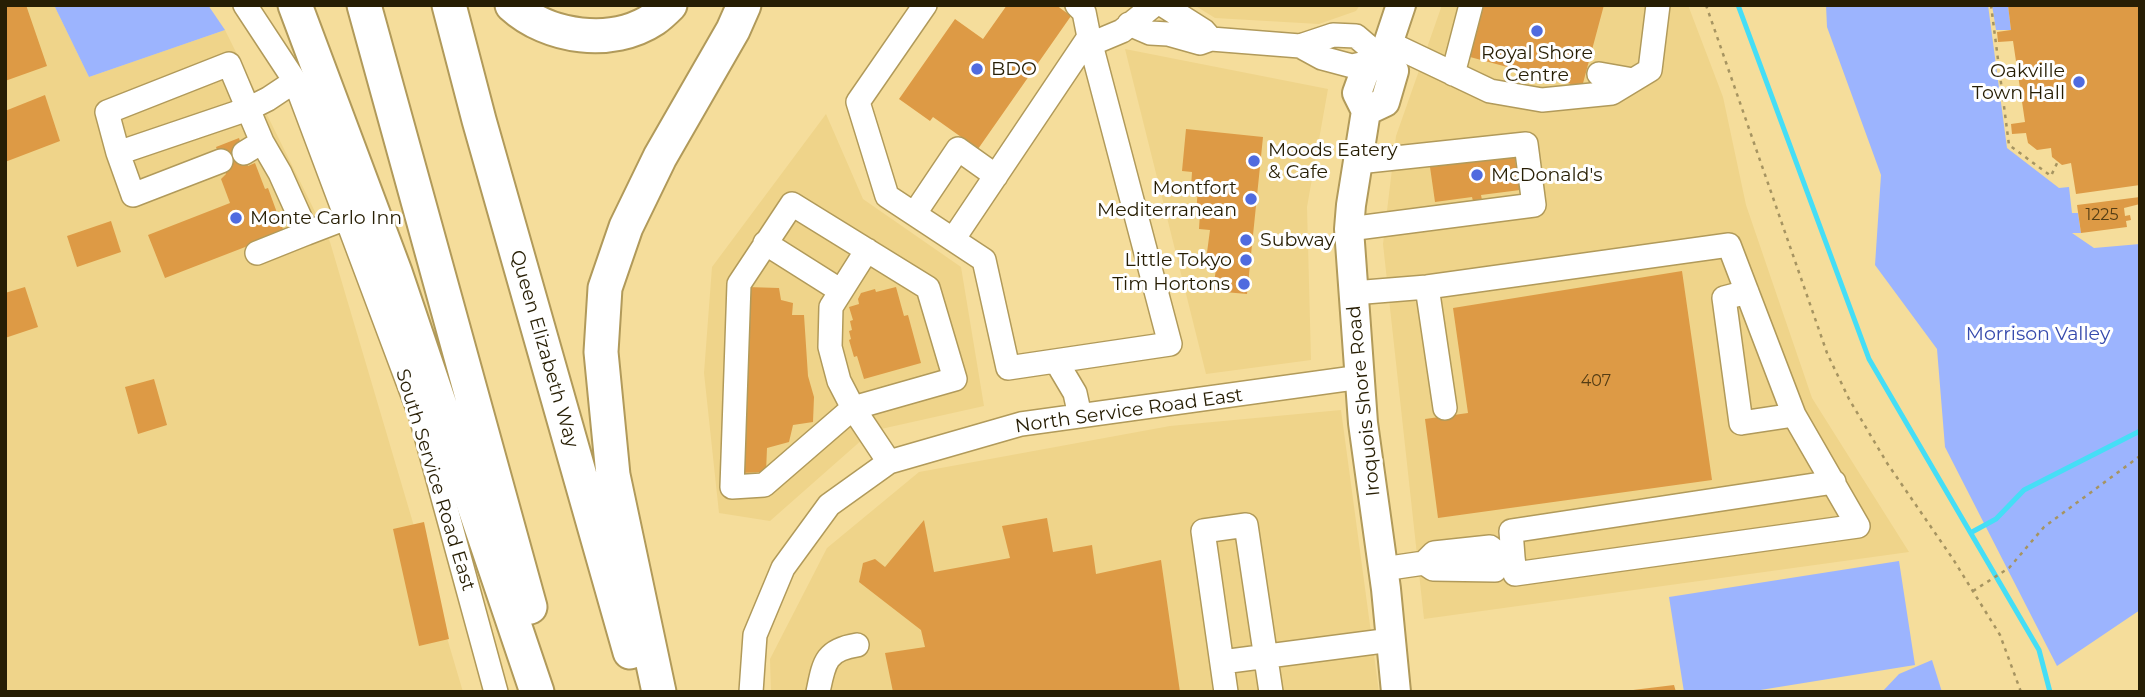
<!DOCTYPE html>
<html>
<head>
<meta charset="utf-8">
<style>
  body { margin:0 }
  #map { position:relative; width:2145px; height:697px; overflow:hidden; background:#f5dd9b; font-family:Montserrat,sans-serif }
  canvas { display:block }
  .frame { position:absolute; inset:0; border:7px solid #271e04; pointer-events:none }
</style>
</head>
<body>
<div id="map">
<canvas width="2145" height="697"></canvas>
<div class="frame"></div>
</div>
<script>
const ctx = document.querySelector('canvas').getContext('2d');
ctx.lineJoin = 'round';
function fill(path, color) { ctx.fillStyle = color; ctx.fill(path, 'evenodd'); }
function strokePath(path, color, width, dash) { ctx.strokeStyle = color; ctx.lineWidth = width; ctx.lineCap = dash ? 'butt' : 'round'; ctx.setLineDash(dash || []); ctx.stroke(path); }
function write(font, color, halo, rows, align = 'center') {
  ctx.font = font + ' Montserrat,sans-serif'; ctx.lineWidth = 6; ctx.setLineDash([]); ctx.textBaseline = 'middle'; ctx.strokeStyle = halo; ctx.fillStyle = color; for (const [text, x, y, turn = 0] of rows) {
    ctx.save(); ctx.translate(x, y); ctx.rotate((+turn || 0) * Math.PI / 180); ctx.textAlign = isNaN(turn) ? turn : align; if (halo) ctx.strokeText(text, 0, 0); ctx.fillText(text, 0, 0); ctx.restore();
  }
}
fill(new Path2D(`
  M5,5H54L89,77L225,30L330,242L463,692H5Z
  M1194,5H1360L1356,11L1319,24L1215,18Z
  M1442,5H1688L1723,97L1746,205L1812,398L1909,552L1424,619L1383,244L1396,136Z
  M1125,49L1328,89L1307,207L1311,360L1206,374Z
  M826,114L863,199L961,267L984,406L872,431L770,521L719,513L704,373L712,267Z
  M1341,410L1379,692H771L770,659L827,548L919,472L1170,426Z`), '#efd48a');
fill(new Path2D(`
  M54,5H208L225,30L89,77Z
  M1826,5H1988L2007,148L2059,188L2069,187L2072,213H2078L2081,233H2072L2094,248L2140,244V610L2057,666L1945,447L1937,349L1875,265L1881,175L1827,27Z
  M1992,5H2008L2011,30H1996Z
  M1899,561L1915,665L1748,692H1684L1669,597Z
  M1932,660L1942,692H1882L1899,674Z`), '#9cb4fe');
strokePath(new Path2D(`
  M1738,5L1869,359L2039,650L2050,692
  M1972,532L1996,519L2024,490L2140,431`), '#45def6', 5);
fill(new Path2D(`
  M5,5H26L47,66L5,81Z
  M1007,5H1056L1071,16L978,149L933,117L930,121L899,99L955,19L983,39Z
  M1484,5H1604L1582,87L1470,57Z
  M2008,5H2140V185L2076,194L2071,163L2062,165L2052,157L2051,148L2037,150L2028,143L2026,133L2012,134L2011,124L2025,122L2013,41L1998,42L1997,32L2011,30Z
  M45,95L60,141L5,162V111Z
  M1186,129L1263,137L1247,294L1213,291L1217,261L1206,260L1210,230L1199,229L1200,213H1196L1198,189L1191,188L1192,172L1182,171Z
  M239,138L248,166L255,163L265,189L268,188L284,232L165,278L148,235L230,203L221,179L226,174L216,147Z
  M1504,153V158L1515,156L1516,166L1522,165L1525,184L1519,185L1520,190L1481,195L1482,200L1473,201L1472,197L1435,202L1430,167L1462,163L1461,159Z
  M2140,197V204L2124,208L2125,216L2130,215L2131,220L2126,221L2127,227L2081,233L2077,205Z
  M111,221L121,252L77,267L67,236Z
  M1682,271L1712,480L1438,518L1425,419L1468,413L1453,308Z
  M25,287L38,327L5,338V293Z
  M747,287L779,288L781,300L793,303L792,315H804L808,376L814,397L813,422L793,425L789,442L767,448L766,472L740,473Z
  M896,287L904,316L908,315L921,363L864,379L857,356L854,357L849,340L851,339L849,331L852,330L850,321L853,320L849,307L859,304L858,299L861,293L875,289L876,292Z
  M154,379L167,425L138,434L125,387Z
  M1047,518L1053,552L1092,545L1096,574L1161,560L1180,692H893L885,653L925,647L921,630L859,582L863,563L875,559L885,567L924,520L934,572L1010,558L1002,526Z
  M424,522L449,639L419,646L393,529Z
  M1674,685L1676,692H1633V690Z`), '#dd9a45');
const minor = new Path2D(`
  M245,5L295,81L421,417L496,692
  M925,5L858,102L887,196L984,260L1008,368L1170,344L1089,37
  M1163,5L1204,31L1211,39
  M1129,24L1150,33L1168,34L1200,43L1211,39L1300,46L1322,58L1352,66L1380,60
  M1389,43L1490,91L1542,100L1612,93L1650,70L1658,5
  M1091,44L1122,31L1154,5
  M1300,46L1333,35L1356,36L1383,59
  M1453,74L1471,5
  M1599,74L1633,80
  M262,142L280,173L307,233L346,218
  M118,153L107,112L229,64L262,142L244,153
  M221,161L133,195L118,153L248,109L268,99L295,81
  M792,204L928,288L955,379L853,408L764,485L732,487L739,284Z
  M915,213L958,149L996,176
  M1349,229L1534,205L1526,144L1358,162
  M954,238L1089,37L1084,12L1077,5
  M765,243L841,291
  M867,250L831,307L830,347L839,381L853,408L889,462
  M257,253L307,233
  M1427,287L1445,408
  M1747,292L1724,298L1741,423L1794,415
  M1353,293L1427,287L1729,245L1794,415L1858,526L1515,574L1513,557L1504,558L1490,547L1434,553L1424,563L1383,569
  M1056,361L1075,393L1080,416
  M1513,557L1511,531L1834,482
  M1424,563L1433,569L1495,570L1504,558
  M1222,662L1391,640
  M751,692L755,635L783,568L829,505L889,462L1021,424L1361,377
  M818,692C824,663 825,650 857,645
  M1226,692L1203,531L1246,525L1271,692`);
const major = new Path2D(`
  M1366,111L1385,102L1394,71L1383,59
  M1396,692L1386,589L1363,423L1349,229L1351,205L1366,111L1357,93L1365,71L1383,59L1401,5`);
const highway = new Path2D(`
  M295,5L395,272L537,692
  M364,5L530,607
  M449,5L479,120L630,652
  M512,5C548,38 612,47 654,19C660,15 665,10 670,5
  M659,692L613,475L601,352L605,288L626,227L660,157L733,30L744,5`);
strokePath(minor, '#b19a5a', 26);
strokePath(major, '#b19a5a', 32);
strokePath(highway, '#b19a5a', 37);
strokePath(new Path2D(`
  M1706,5L1827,353L1849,399L1887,463L1953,559L2000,635L2021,692
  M1991,5L2009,145L2051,176L2058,161
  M1973,591L2009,568L2044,527L2140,456`), '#a69461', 2.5, [3.5, 5]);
strokePath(minor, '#fff', 23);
strokePath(major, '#fff', 28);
strokePath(highway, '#fff', 33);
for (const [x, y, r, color] of [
  [1537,31,7,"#506bdf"],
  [977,69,7,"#506bdf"],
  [2079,82,7,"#506bdf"],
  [1254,161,7,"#506bdf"],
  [1477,175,7,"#506bdf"],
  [1251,199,7,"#506bdf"],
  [236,218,7,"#506bdf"],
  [1246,240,7,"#506bdf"],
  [1246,260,7,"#506bdf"],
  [1244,284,7,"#506bdf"]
]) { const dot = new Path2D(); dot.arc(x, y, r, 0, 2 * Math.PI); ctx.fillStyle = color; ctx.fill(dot); strokePath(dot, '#fff', 2.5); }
write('16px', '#543d14', null, [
  ["1225",2102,215],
  ["407",1596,381]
]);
write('19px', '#271e04', '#fff', [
  ["Royal Shore",1537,53,"center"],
  ["Centre",1537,75,"center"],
  ["BDO",991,69],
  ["Oakville",2065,71,"right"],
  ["Town Hall",2065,93,"right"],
  ["Moods Eatery",1268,150],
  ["& Cafe",1268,172],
  ["McDonald's",1491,175],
  ["Montfort",1237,188,"right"],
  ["Mediterranean",1237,210,"right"],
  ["Monte Carlo Inn",250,218],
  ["Subway",1260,240],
  ["Little Tokyo",1232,260,"right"],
  ["Tim Hortons",1230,284,"right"]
], 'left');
write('19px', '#374bad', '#fff', [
  ["Morrison Valley",2038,334]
]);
write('19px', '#271e04', '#fff', [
  ["Queen Elizabeth Way",544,349,74],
  ["Iroquois Shore Road",1364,401,-96],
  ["North Service Road East",1129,411,-8],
  ["South Service Road East",435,480,73]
]);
</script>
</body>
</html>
